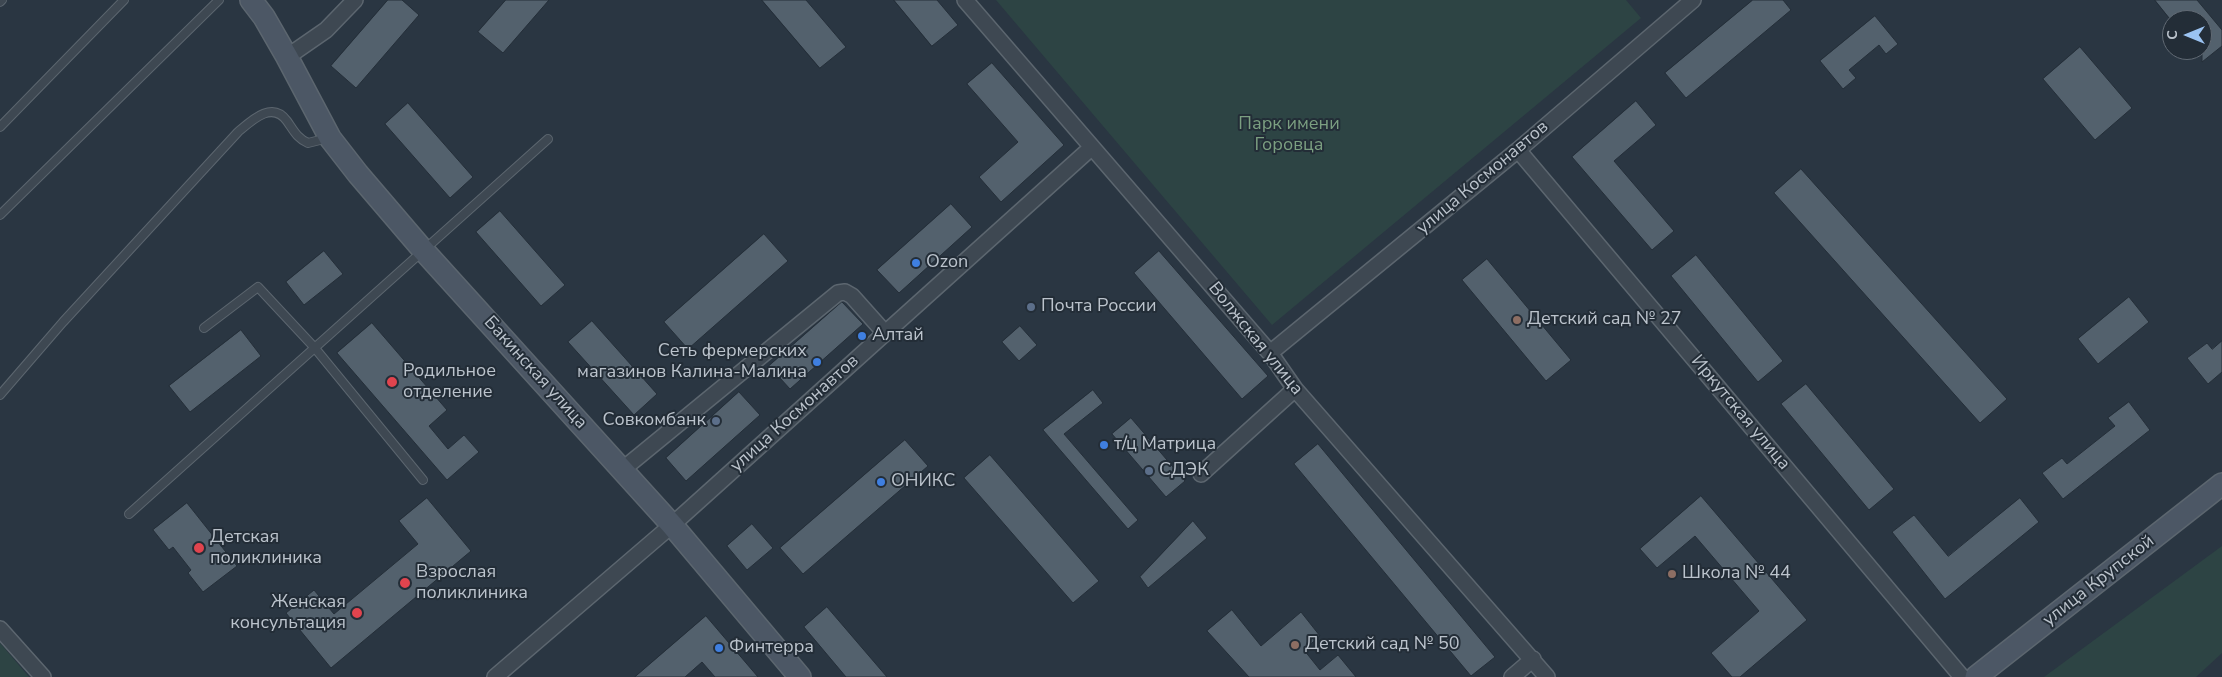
<!DOCTYPE html>
<html>
<head>
<meta charset="utf-8">
<style>
  body { margin:0 }
  #map { position:relative; width:2222px; height:677px; overflow:hidden; background:#2a3642; font-family:"Nunito Sans",sans-serif }
  canvas { display:block }
  .north { position:absolute; left:2162px; top:10px; width:50px; height:50px; box-sizing:border-box; background:#232d37; border:1px solid #606973; border-radius:50%; rotate:270deg; font-size:14px; font-weight:700; line-height:20px; text-align:center; color:#bbc3cc }
  .north::after { content:''; display:block; margin:auto; width:18px; height:22px; background:#9bc3f1; clip-path:polygon(50% 0,100% 100%,50% 72%,0 100%) }
</style>
</head>
<body>
<div id="map">
<canvas width="2222" height="677"></canvas>
<div class="north">С</div>
</div>
<script>
const ctx = document.querySelector('canvas').getContext('2d');
ctx.lineJoin = 'round';
function fill(path, color) { ctx.fillStyle = color; ctx.fill(path, 'evenodd'); }
function strokePath(path, color, width, dash) { ctx.strokeStyle = color; ctx.lineWidth = width; ctx.lineCap = dash ? 'butt' : 'round'; ctx.setLineDash(dash || []); ctx.stroke(path); }
function write(font, color, halo, rows, align = 'center') {
  ctx.font = font + ' "Nunito Sans",sans-serif'; ctx.lineWidth = 4; ctx.setLineDash([]); ctx.textBaseline = 'middle'; ctx.strokeStyle = halo; ctx.fillStyle = color; for (const [text, x, y, turn = 0] of rows) {
    ctx.save(); ctx.translate(x, y); ctx.rotate((+turn || 0) * Math.PI / 180); ctx.textAlign = isNaN(turn) ? turn : align; if (halo) ctx.strokeText(text, 0, 0); ctx.fillText(text, 0, 0); ctx.restore();
  }
}
fill(new Path2D(`
  M996,0H1626L1641,18L1272,325Z
  M2222,546V653L2196,677H2044Z
  M0,643L29,677H0Z`), '#2d4444');
const building = new Path2D(`
  M388,0H402L419,15L356,88L331,66Z
  M506,0H549L503,53L478,32Z
  M762,0H806L846,47L820,68Z
  M894,0H937L958,25L932,46Z
  M1753,0H1783L1791,10L1686,98L1665,73Z
  M2155,0H2197L2222,30V46L2202,62V20H2171Z
  M1875,16L1898,44L1886,54L1879,45L1849,70L1856,78L1843,89L1820,61Z
  M2080,47L2132,108L2095,140L2043,79Z
  M992,63L1064,145L1001,202L979,177L1018,142L967,84Z
  M1636,101L1656,125L1614,161L1674,231L1652,250L1572,157Z
  M408,103L473,177L450,198L385,124Z
  M1801,169L2007,399L1980,423L1774,193Z
  M951,204L972,227L899,293L877,270Z
  M500,211L565,285L541,306L476,232Z
  M764,234L788,261L688,349L664,322Z
  M324,251L343,274L304,305L286,282Z
  M1159,251L1268,376L1242,399L1134,273Z
  M1696,255L1783,361L1758,382L1671,276Z
  M1487,259L1571,360L1546,381L1462,280Z
  M2129,297L2149,322L2098,364L2078,339Z
  M842,302L863,324L790,389L769,366Z
  M592,321L657,394L634,415L568,342Z
  M372,323L447,410L429,426L448,449L464,435L479,452L447,480L337,353Z
  M1020,326L1037,345L1019,361L1002,342Z
  M241,330L261,356L190,412L169,386Z
  M2222,341V372L2208,384L2187,358L2207,343L2212,349Z
  M1806,384L1894,489L1869,510L1781,404Z
  M1093,390L1103,403L1064,434L1138,520L1128,529L1043,430Z
  M739,392L760,415L686,481L666,458Z
  M2129,402L2150,430L2063,499L2042,473L2062,458L2067,464L2115,426L2108,418Z
  M1131,418L1185,481L1166,497L1112,434Z
  M905,440L928,466L803,574L780,548Z
  M1318,444L1495,657L1471,676L1294,464Z
  M990,455L1099,581L1073,603L964,478Z
  M1701,496L1807,620L1740,677H1732L1711,653L1759,611L1695,536L1657,568L1640,549Z
  M427,498L471,551L331,668L286,613L314,590L334,614L418,544L399,521Z
  M2020,498L2039,522L1945,599L1892,532L1914,515L1948,556Z
  M187,503L237,566L203,592L188,573L191,570L173,547L169,550L153,530Z
  M1193,521L1207,538L1148,588L1140,577Z
  M752,524L773,548L747,570L727,546Z
  M827,607L887,677H846L804,627Z
  M1232,610L1261,646L1301,612L1320,636L1304,650L1320,670L1338,655L1356,677H1249L1207,631Z
  M706,616L758,677H715L702,662L685,677H635Z`);
fill(building, '#53616d');
strokePath(building, '#252f39', 1);
const lane = new Path2D(`
  M0,2L2,0
  M0,127L124,0
  M0,215L219,0
  M204,328L258,287L314,347L423,480
  M0,395L63,322L238,132C251,121 272,100 287,121C294,131 297,138 308,143L328,138
  M129,514L548,139`);
const street = new Path2D(`
  M965,0L1270,353L1295,389L1547,677
  M287,57L326,30L355,0
  M1518,150L1962,677
  M1270,353L1518,150L1693,0
  M622,470L838,293L845,292L852,296L885,333
  M1201,474L1295,389
  M0,629L43,677
  M495,677L672,525L1091,148
  M1512,677L1533,659`);
const secondary = new Path2D(`
  M251,0L264,17L287,57L330,138L358,174L423,250L672,525L800,677
  M1976,677L2222,484`);
strokePath(lane, '#5c666f', 10);
strokePath(street, '#5c666f', 18);
strokePath(secondary, '#5c666f', 24);
strokePath(lane, '#3e4852', 8);
strokePath(street, '#3e4852', 15);
strokePath(secondary, '#4c5765', 21);
for (const [x, y, r, color] of [
  [916,263,5,"#3f7fe0"],
  [1031,307,5,"#5c6f8a"],
  [1517,320,5,"#8d6e63"],
  [862,336,5,"#3f7fe0"],
  [817,362,5,"#3f7fe0"],
  [392,382,6,"#e0444e"],
  [716,421,5,"#5c6f8a"],
  [1104,445,5,"#3f7fe0"],
  [1149,471,5,"#5c6f8a"],
  [881,482,5,"#3f7fe0"],
  [199,548,6,"#e0444e"],
  [1672,574,5,"#8d6e63"],
  [405,583,6,"#e0444e"],
  [357,613,6,"#e0444e"],
  [1295,645,5,"#8d6e63"],
  [719,648,5,"#3f7fe0"]
]) { const dot = new Path2D(); dot.arc(x, y, r, 0, 2 * Math.PI); ctx.fillStyle = color; ctx.fill(dot); strokePath(dot, '#232d37', 2); }
write('18px', '#7b9f81', '#232d37', [
  ["Парк имени",1289,125],
  ["Горовца",1289,146]
]);
write('18px', '#bbc3cc', '#232d37', [
  ["улица Космонавтов",1483,178,-40],
  ["Волжская улица",1255,339,51],
  ["Бакинская улица",535,373,48],
  ["Иркутская улица",1740,413,50],
  ["улица Космонавтов",795,414,-42],
  ["улица Крупской",2099,581,-38]
]);
write('18px', '#bbc3cc', '#232d37', [
  ["Ozon",926,263],
  ["Почта России",1041,307],
  ["Детский сад № 27",1527,320],
  ["Алтай",872,336],
  ["Сеть фермерских",807,352,"right"],
  ["магазинов Калина-Малина",807,373,"right"],
  ["Родильное",403,372],
  ["отделение",403,393],
  ["Совкомбанк",706,421,"right"],
  ["т/ц Матрица",1114,445],
  ["СДЭК",1159,471],
  ["ОНИКС",891,482],
  ["Детская",210,538],
  ["поликлиника",210,559],
  ["Взрослая",416,573],
  ["поликлиника",416,594],
  ["Школа № 44",1682,574],
  ["Женская",346,603,"right"],
  ["консультация",346,624,"right"],
  ["Детский сад № 50",1305,645],
  ["Финтерра",729,648]
], 'left');
</script>
</body>
</html>
